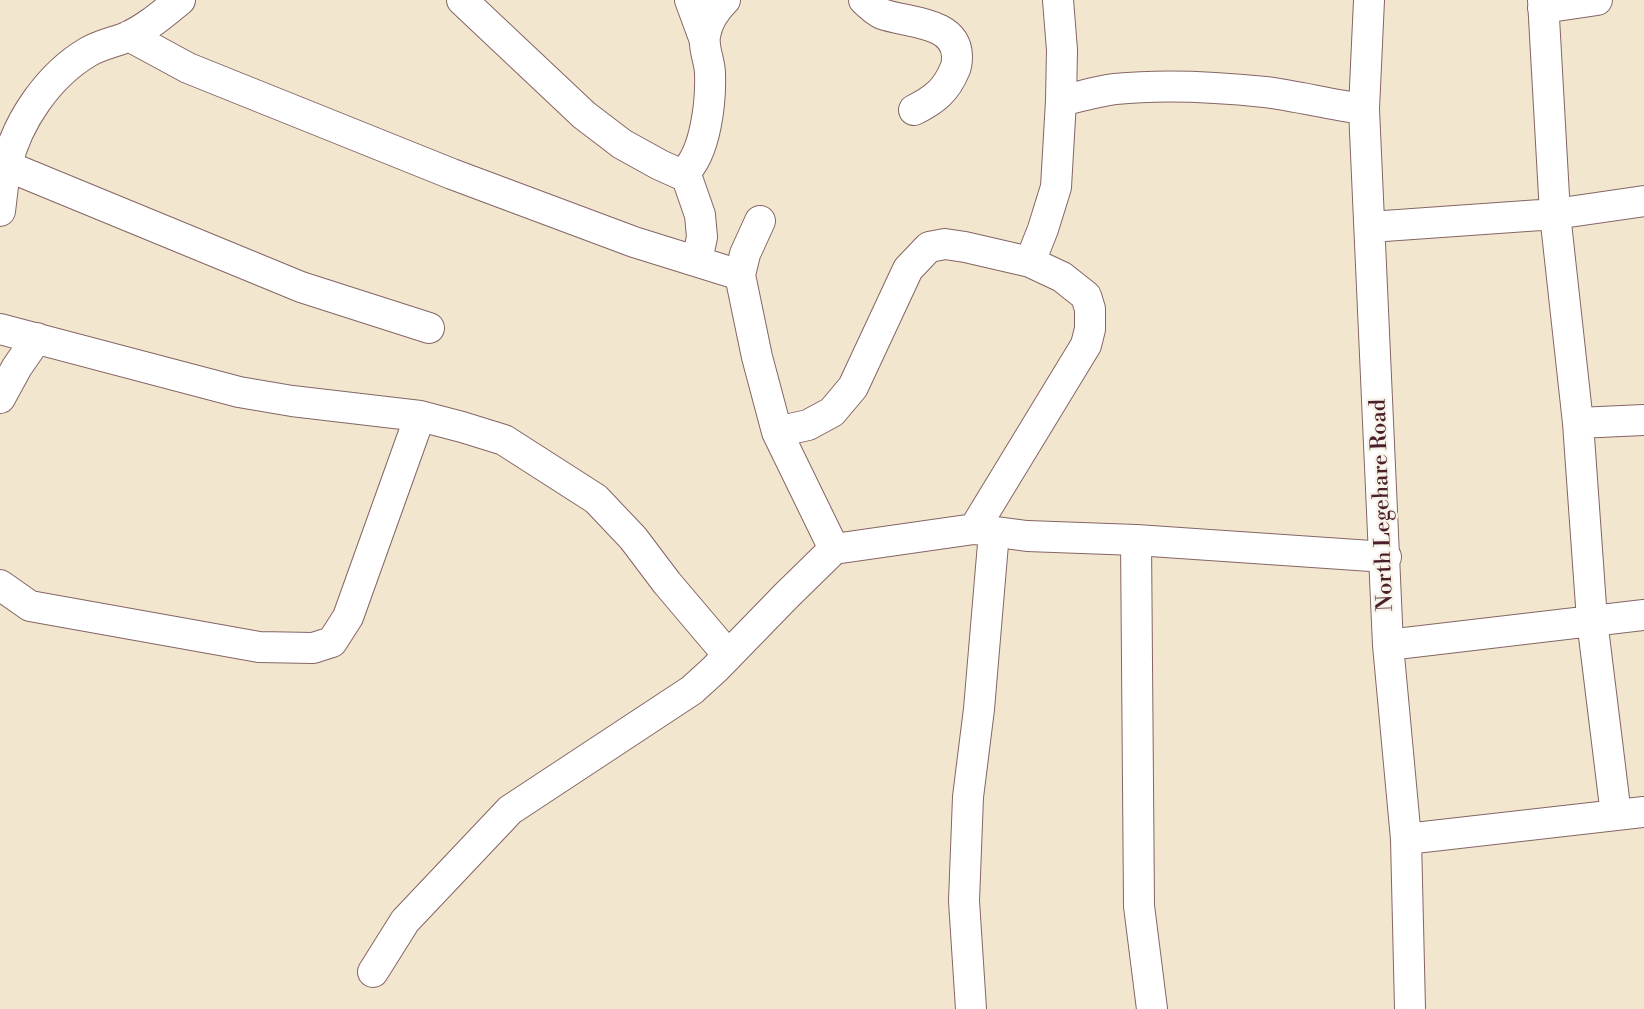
<!DOCTYPE html>
<html>
<head>
<meta charset="utf-8">
<style>
  body { margin:0 }
  canvas { display:block; background:#f3e6cf }
</style>
</head>
<body>
<canvas width="1644" height="1009"></canvas>
<script>
const ctx = document.querySelector('canvas').getContext('2d');
ctx.lineJoin = 'round';
function strokePath(path, color, width, dash) { ctx.strokeStyle = color; ctx.lineWidth = width; ctx.lineCap = dash ? 'butt' : 'round'; ctx.setLineDash(dash || []); ctx.stroke(path); }
function write(font, color, halo, rows, align = 'center') {
  ctx.font = font + ' "Libre Bodoni",serif'; ctx.lineWidth = 4.5; ctx.setLineDash([]); ctx.textBaseline = 'middle'; ctx.strokeStyle = halo; ctx.fillStyle = color; for (const [text, x, y, turn = 0] of rows) {
    ctx.save(); ctx.translate(x, y); ctx.rotate((+turn || 0) * Math.PI / 180); ctx.textAlign = isNaN(turn) ? turn : align; if (halo) ctx.strokeText(text, 0, 0); ctx.fillText(text, 0, 0); ctx.restore();
  }
}
const street = new Path2D(`
  M462,0L584,115L622,144L660,165L680,174L685,172
  M690,0L704,38
  M864,0C870,6 875,11 882,14C907,23 956,21 957,56C957,61 957,65 955,69C946,91 934,100 914,110
  M1369,0L1364,109L1388,645L1406,839L1410,1009
  M1543,0L1555,214L1578,423L1592,620L1616,815
  M1543,8L1597,0
  M129,36L188,68L452,174L634,242L740,275
  M1061,101C1079,97 1097,91 1115,89C1163,84 1218,87 1265,92C1298,96 1331,105 1364,109
  M7,166L301,287L429,328
  M685,172C706,152 711,101 710,73C710,62 703,48 705,36C707,22 715,10 725,0
  M685,172L700,215L702,237L697,261
  M0,211C2,196 3,180 7,165C17,121 49,75 88,52C100,45 115,42 127,37C147,28 164,13 180,0
  M760,221L745,254L740,275L757,357L777,432L834,549
  M1370,227L1555,214L1644,201
  M1030,262L1043,229L1056,187L1061,101L1062,50L1058,0
  M0,329L239,392L292,401L420,416L462,427L504,440L596,499L633,538L667,583L728,655
  M0,398L17,367L37,338
  M1578,423L1644,420
  M777,432L808,425L832,412L853,387L908,269L929,247L945,244L965,247L1030,262L1062,277L1086,296L1090,309V329L1086,345L974,529
  M1136,540L1139,906L1152,1009
  M0,585L30,606L259,647L313,648L332,642L348,617L420,416
  M1388,645L1644,615
  M1406,839L1644,812
  M373,972L405,921L510,810L692,690L715,669L787,595L834,549L974,529L1027,536L1136,540L1386,557
  M971,1009L964,901L968,797L979,709L994,532`);
strokePath(street, '#856564', 32);
strokePath(street, '#fff', 30);
write('22px', '#4a1f2b', '#f7f3e8', [
  ["North Legehare Road",1383,505,-92]
]);
</script>
</body>
</html>
